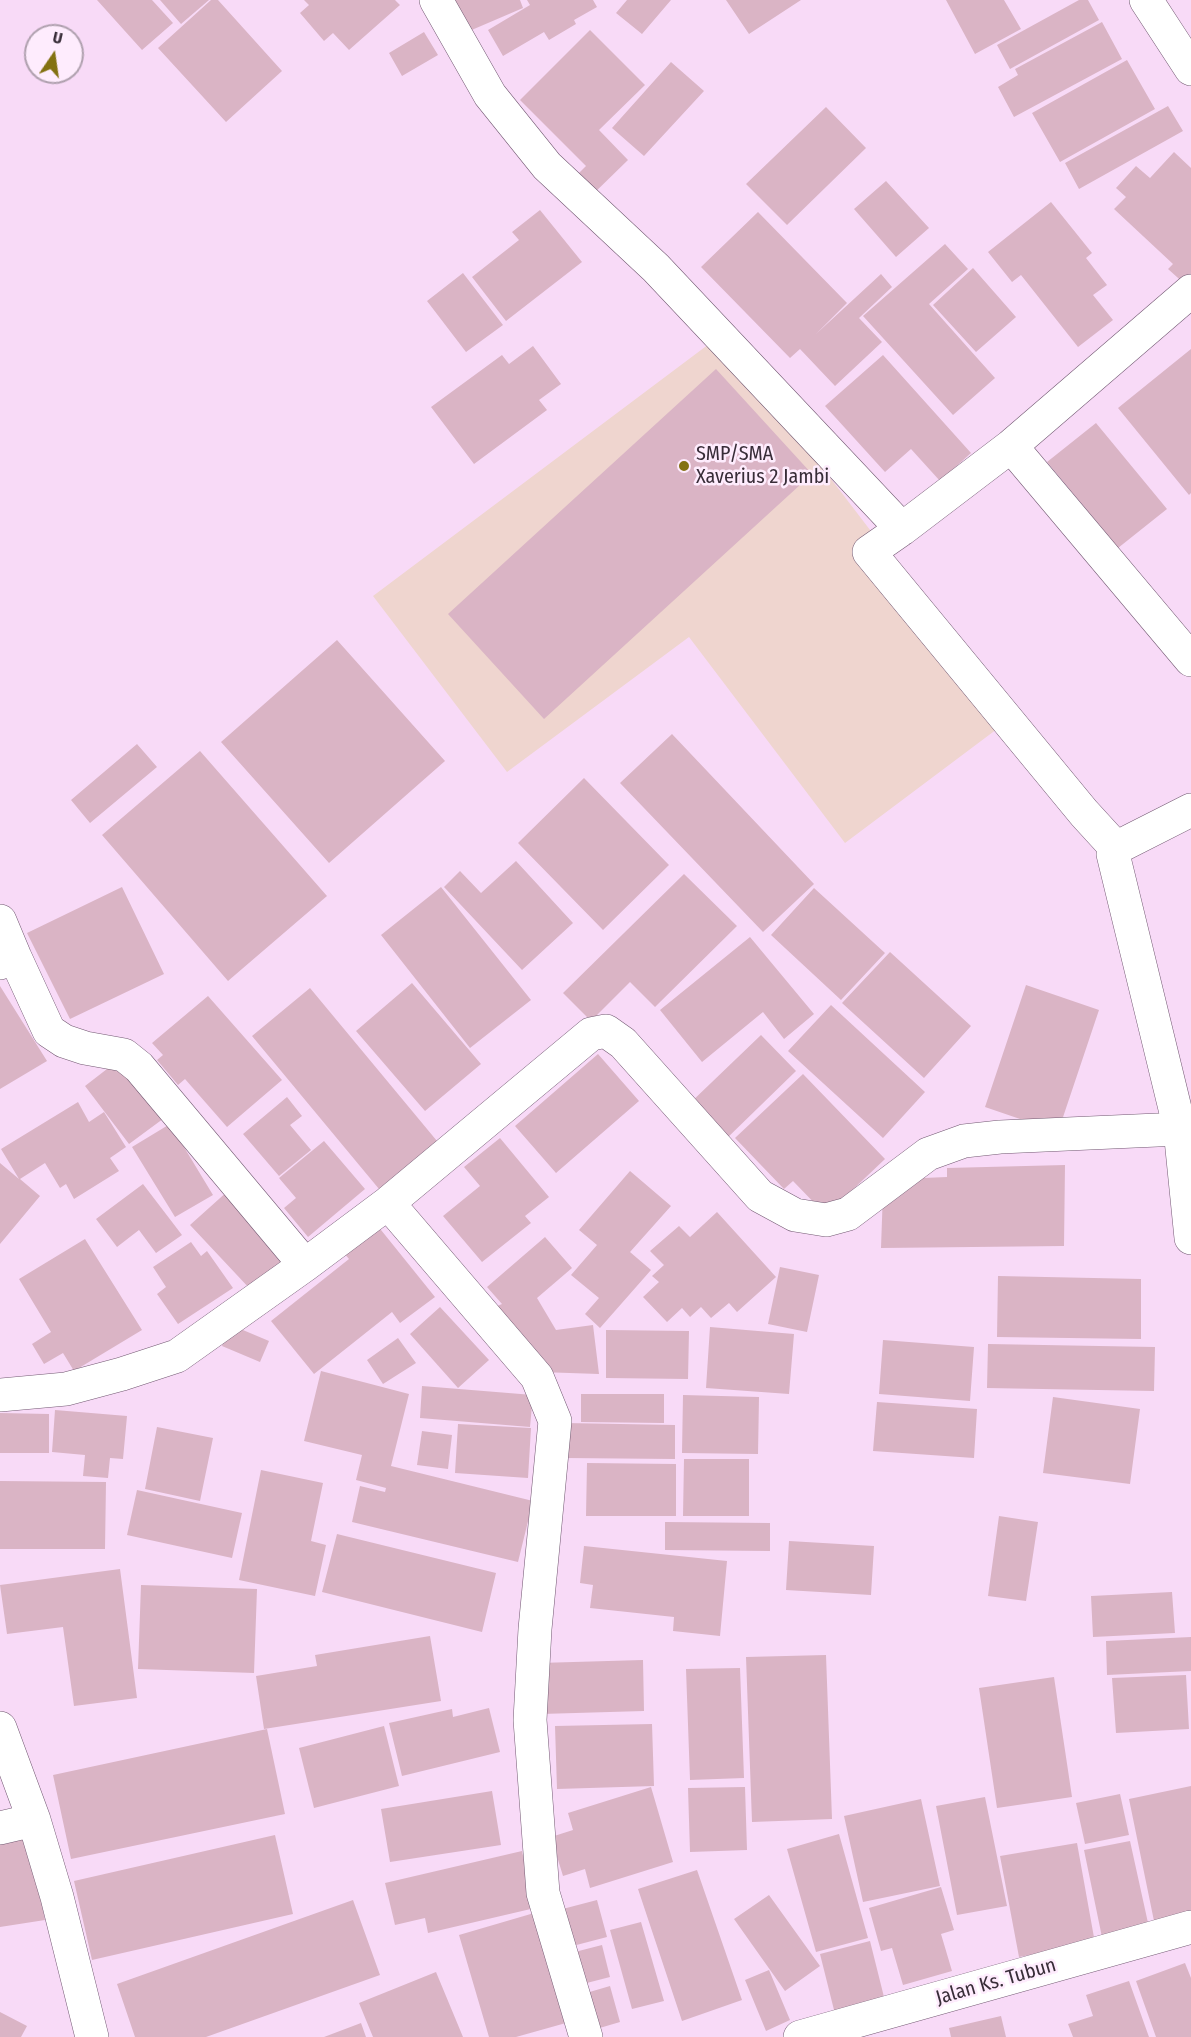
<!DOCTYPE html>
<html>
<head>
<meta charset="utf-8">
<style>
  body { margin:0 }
  #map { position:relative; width:1191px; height:2037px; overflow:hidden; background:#f8daf7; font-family:"Fira Sans Condensed",sans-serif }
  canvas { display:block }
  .north { position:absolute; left:24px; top:24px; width:60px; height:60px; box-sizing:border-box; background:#feecfd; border:2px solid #afa0ae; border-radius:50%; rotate:13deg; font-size:16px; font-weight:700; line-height:24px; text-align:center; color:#382d38 }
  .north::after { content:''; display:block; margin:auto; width:21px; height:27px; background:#837111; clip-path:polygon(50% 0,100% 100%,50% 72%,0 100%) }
</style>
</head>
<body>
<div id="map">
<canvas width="1191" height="2037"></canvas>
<div class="north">U</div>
</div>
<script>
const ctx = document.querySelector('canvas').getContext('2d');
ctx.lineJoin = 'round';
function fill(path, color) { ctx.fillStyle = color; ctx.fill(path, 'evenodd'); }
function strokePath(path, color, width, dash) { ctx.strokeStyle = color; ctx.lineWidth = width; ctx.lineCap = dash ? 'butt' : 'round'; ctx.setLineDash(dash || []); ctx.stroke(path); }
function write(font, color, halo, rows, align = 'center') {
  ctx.font = font + ' "Fira Sans Condensed",sans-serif'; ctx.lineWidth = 5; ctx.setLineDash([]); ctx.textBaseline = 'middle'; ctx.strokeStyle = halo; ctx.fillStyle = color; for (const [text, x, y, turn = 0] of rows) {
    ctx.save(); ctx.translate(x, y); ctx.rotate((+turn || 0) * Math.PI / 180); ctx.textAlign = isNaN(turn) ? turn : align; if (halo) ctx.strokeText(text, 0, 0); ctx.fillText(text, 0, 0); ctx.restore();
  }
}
fill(new Path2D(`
  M721,335L1013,717L845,843L689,637L507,772L373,596Z`), '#efd5cf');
fill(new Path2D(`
  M97,0H152L173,23L142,50Z
  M160,0H209L181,24Z
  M211,0H218L282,71L226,122L158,48Z
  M304,0H395L400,5L349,50L333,33L324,41L300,13L309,5Z
  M445,0H520L523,8L460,35Z
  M527,0H593L597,7L574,20L576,24L549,40L544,32L503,56L488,30L530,5Z
  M627,0H671L642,34L616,13Z
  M726,0H801L749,34Z
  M946,0H1004L1021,29L975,54Z
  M1079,0H1088L1099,20L1010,69L997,45Z
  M1102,22L1122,59L1014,117L998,87L1018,75L1015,69Z
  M590,30L645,85L599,130L628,160L587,200L570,182L586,166L520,100Z
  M424,32L438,55L402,76L389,53Z
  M1127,60L1155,109L1060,162L1032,113Z
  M671,62L704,91L644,156L612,128Z
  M1168,106L1183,131L1079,189L1065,163Z
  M826,107L866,148L787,225L746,184Z
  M1174,152L1191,168V282L1187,286L1168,269L1173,264L1114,209L1126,197L1116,188L1136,166L1150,178Z
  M886,181L929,228L896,257L854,209Z
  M1051,202L1092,253L1086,258L1107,285L1093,295L1113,320L1078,347L1021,275L1012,282L988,252Z
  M540,210L582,262L506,321L472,277L519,240L512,232Z
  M758,212L847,303L816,334L881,274L892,287L859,318L882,342L835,386L800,349L790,358L701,267Z
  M945,244L968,269L929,304L995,378L953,415L863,316Z
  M973,268L1016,317L976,352L933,305Z
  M463,273L503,325L466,352L427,301Z
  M533,346L561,384L539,400L547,410L474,464L431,407L502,355L509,364Z
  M1191,349V493L1189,495L1118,408Z
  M883,355L971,453L940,481L911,449L885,472L825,406Z
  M716,369L812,474L544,719L448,614Z
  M1096,423L1167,509L1118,548L1047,462Z
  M337,640L445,761L329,863L221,742Z
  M672,734L814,884L763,932L620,783Z
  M137,744L157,767L90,823L71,800Z
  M200,751L327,896L228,981L102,835Z
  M584,778L669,865L603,930L518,843Z
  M516,861L573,923L522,970L444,887L460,871L481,893Z
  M684,874L737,926L655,1007L630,982L591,1021L563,993Z
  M122,887L164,974L70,1019L27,933Z
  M441,887L531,1000L470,1048L381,935Z
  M814,888L885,953L841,1000L771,935Z
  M750,937L814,1014L784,1039L763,1012L702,1062L660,1010Z
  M890,952L971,1026L924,1078L842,1003Z
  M412,983L481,1064L425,1111L356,1031Z
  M1026,985L1099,1010L1058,1132L985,1107Z
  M0,986L47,1061L0,1089Z
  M310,988L437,1141L379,1189L252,1036Z
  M208,996L282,1080L227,1127L185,1079L178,1085L157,1060L163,1055L152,1043Z
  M831,1005L925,1092L883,1138L788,1051Z
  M761,1035L796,1071L723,1142L687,1106Z
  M598,1054L639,1101L556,1173L515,1126Z
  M116,1062L171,1113L129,1144L85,1086Z
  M803,1074L885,1159L826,1215L793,1181L784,1189L735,1138Z
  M287,1097L302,1116L290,1125L311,1150L279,1176L243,1134Z
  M78,1102L89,1122L104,1112L126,1147L110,1158L119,1171L74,1199L66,1184L60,1188L45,1163L20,1179L40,1196L0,1244V1163L19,1179L1,1149Z
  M170,1124L213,1195L175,1217L132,1147Z
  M500,1138L549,1197L525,1216L531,1223L482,1262L443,1216L480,1186L464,1167Z
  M324,1141L365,1189L308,1237L284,1208L296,1198L279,1178Z
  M1065,1165L1064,1246L881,1248L883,1191L900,1179L947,1177V1168Z
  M630,1171L671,1206L630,1252L651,1270L600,1328L585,1314L599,1298L571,1275L597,1245L579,1230Z
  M143,1184L182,1235L156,1253L139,1230L117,1247L96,1219Z
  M229,1190L289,1256L251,1290L190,1225Z
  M717,1212L776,1277L737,1312L729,1303L711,1318L701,1307L690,1317L682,1308L667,1322L643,1297L659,1282L652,1276L664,1265L650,1251L679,1226L690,1237Z
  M377,1225L435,1297L400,1323L392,1312L314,1374L271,1321L349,1259L343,1252Z
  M545,1237L572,1268L537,1298L556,1330L593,1325L599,1374L540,1372L488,1310L502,1304L487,1287Z
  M85,1239L142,1330L74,1371L63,1353L44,1364L32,1344L51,1332L19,1279Z
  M191,1242L201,1256L207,1251L233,1288L178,1324L157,1294L166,1287L153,1267Z
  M780,1267L819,1275L807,1332L768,1324Z
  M998,1276L1141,1279V1339L997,1337Z
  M440,1307L489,1360L458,1388L410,1334Z
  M231,1325L269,1341L260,1362L222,1346Z
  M710,1327L794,1334L789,1394L706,1388Z
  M606,1330L689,1331L688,1379L606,1378Z
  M398,1338L416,1363L383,1384L367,1360Z
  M883,1340L974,1347L970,1401L879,1394Z
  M988,1344L1155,1347L1154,1391L987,1388Z
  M321,1371L409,1394L391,1466L533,1501L518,1562L352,1522L360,1486L385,1492L386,1488L356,1480L362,1455L304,1441Z
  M422,1386L533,1395L530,1427L420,1418Z
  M581,1394H664V1423L581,1422Z
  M683,1395L759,1397L758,1454L682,1453Z
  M1053,1397L1140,1409L1130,1484L1043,1473Z
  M877,1402L977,1409L974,1458L873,1451Z
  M55,1410L127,1416L123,1459L110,1458L108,1478L83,1476L85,1455L52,1452Z
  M0,1413L49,1414V1453H0Z
  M565,1423L675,1425V1459L565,1458Z
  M458,1424L531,1428L528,1478L455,1473Z
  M157,1427L213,1438L200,1501L145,1489Z
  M422,1431L452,1435L448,1469L417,1465Z
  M684,1459H749V1516H683Z
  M587,1463L676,1464V1516H586Z
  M261,1470L323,1483L311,1541L326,1545L315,1596L239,1580Z
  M0,1481L106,1482L105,1549H0Z
  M137,1490L242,1513L232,1558L127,1535Z
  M999,1516L1038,1522L1026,1601L988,1596Z
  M665,1522L770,1523V1551L665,1550Z
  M337,1534L496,1573L482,1632L322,1592Z
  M789,1541L874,1546L871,1595L786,1590Z
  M584,1546L727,1561L720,1636L673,1631L674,1617L590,1608L593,1585L580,1583Z
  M120,1569L137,1698L74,1706L63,1627L7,1634L0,1585Z
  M141,1585L257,1589L254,1673L138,1669Z
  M1172,1592L1175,1633L1093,1637L1091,1596Z
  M430,1636L441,1701L264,1729L256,1676L317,1666L315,1655Z
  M1191,1637V1671L1107,1675L1106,1641Z
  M826,1655L832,1819L752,1822L746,1657Z
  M643,1660L644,1711L541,1714L539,1663Z
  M740,1668L744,1778L690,1780L686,1669Z
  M1186,1675L1189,1729L1116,1733L1112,1678Z
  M1054,1677L1072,1797L997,1808L979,1688Z
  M489,1708L500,1752L402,1776L389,1723L452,1709L453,1717Z
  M652,1724L654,1786L557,1789L555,1726Z
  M384,1726L399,1786L314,1808L299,1748Z
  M267,1729L285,1814L71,1859L53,1775Z
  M1191,1786V1913L1154,1921L1129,1799Z
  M651,1787L673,1862L590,1888L585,1869L563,1876L551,1837L573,1830L568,1813Z
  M745,1787L747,1850L690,1852L688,1788Z
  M492,1791L501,1845L390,1862L381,1809Z
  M1120,1794L1129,1835L1085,1844L1076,1803Z
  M985,1797L1007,1906L957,1915L936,1806Z
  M921,1799L940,1886L863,1902L844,1816Z
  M839,1834L868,1938L816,1952L787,1849Z
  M275,1835L293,1914L92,1960L74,1881Z
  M30,1838L45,1920L0,1927V1844Z
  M1130,1841L1150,1932L1103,1942L1084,1850Z
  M1077,1843L1095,1943L1019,1957L1000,1856Z
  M522,1851L535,1908L428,1933L425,1918L395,1925L385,1883Z
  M697,1870L742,2000L682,2021L638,1889Z
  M941,1887L954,1930L941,1934L952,1971L903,1985L892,1948L881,1951L869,1908Z
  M769,1895L820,1966L785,1991L734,1919Z
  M353,1900L380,1975L206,2037H135L117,1984Z
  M597,1900L607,1937L565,1948L555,1911Z
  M541,1911L573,2021L516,2037H489L459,1935Z
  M641,1922L664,2001L632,2009L610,1930Z
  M870,1941L886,2005L836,2018L820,1954Z
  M602,1945L610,1977L575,1986L567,1954Z
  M1185,1963L1191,1978V2037H1156L1136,1981Z
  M769,1970L790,2020L766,2031L745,1980Z
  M436,1972L463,2037H373L359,2003Z
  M1129,1981L1149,2037H1073L1068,2024L1093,2016L1086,1995Z
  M610,1986L620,2022L586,2032L576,1996Z
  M0,2012L27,2026L21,2037H0Z
  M1001,2016L1006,2037H951L949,2028Z
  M361,2023L366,2037H324Z`), '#dab4c5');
const minor = new Path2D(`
  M436,0L490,95L547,166L656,268L902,529
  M1146,0L1191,69
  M1191,291L1011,446L1191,660
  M1011,446L902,529L869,552L1084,813L1116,848
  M1116,848L1113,854L1180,1129L1191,1238
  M1116,848L1191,810
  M0,921L15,957L0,963
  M15,957L49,1031L64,1041L85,1048L124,1055L139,1067L305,1265
  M388,1203L591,1034L606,1031L623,1043L760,1196L795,1215L826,1220L848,1214L928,1154L964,1141L1000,1137L1180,1129
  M0,1395L66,1389L122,1374L177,1356L305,1265L388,1203L537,1377L555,1421L535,1629L530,1720L543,1893L586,2037
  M0,1728L34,1820L57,1897L92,2037
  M0,1828L34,1820
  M800,2037L1191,1927`);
strokePath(minor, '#725972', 34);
strokePath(minor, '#fff', 33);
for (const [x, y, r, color] of [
  [684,466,6,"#837111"]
]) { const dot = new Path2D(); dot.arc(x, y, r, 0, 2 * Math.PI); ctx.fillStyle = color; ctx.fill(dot); strokePath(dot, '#feecfd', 2); }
write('20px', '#382d38', '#feecfd', [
  ["SMP/SMA",696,454],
  ["Xaverius 2 Jambi",696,477]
], 'left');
write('20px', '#382d38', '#feecfd', [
  ["Jalan Ks. Tubun",996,1982,-16]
]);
</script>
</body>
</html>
